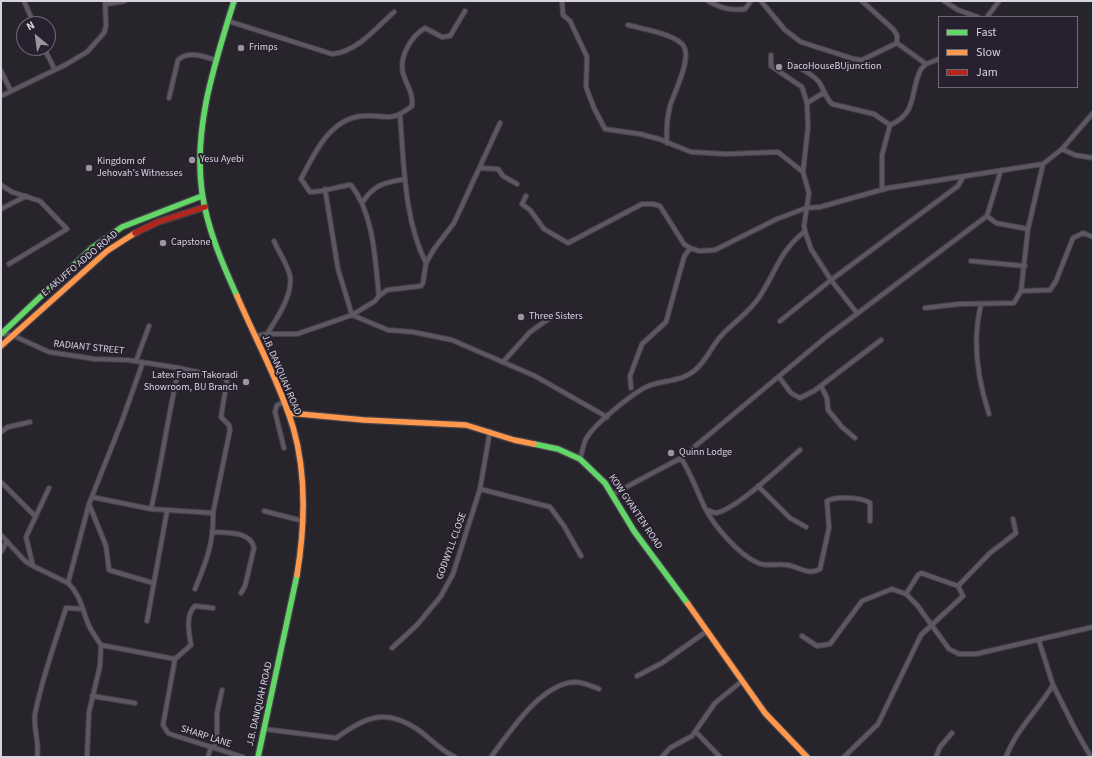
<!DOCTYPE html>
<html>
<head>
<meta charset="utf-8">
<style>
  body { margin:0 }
  #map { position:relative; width:1094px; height:758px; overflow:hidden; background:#28242c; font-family:"Source Sans 3",sans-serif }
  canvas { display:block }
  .frame { position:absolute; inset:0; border:2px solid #d8d4de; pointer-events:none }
  .legend { position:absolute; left:938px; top:16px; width:140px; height:72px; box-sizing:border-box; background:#27212f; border:1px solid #6e6975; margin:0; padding:5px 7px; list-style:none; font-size:12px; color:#d8d4de }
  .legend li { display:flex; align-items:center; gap:8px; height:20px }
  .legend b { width:20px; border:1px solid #6e6975 }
  .north { position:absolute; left:16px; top:16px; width:40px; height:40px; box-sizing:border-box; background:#27212f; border:1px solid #6e6975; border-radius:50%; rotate:331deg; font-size:11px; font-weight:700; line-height:16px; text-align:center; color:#d8d4de }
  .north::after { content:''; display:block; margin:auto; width:14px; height:18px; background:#9a96a0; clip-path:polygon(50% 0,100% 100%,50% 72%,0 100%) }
</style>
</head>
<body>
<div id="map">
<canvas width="1094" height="758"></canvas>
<div class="frame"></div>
<ul class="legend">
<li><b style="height:5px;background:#63d668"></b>Fast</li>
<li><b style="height:5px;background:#ff974d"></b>Slow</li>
<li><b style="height:5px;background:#b3261e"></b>Jam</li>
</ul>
<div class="north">N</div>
</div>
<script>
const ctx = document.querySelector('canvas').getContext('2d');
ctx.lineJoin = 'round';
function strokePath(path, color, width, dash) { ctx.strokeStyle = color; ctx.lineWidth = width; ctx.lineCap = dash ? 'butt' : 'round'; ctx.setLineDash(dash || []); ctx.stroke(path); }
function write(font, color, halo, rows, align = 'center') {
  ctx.font = font + ' "Source Sans 3",sans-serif'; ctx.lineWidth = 4; ctx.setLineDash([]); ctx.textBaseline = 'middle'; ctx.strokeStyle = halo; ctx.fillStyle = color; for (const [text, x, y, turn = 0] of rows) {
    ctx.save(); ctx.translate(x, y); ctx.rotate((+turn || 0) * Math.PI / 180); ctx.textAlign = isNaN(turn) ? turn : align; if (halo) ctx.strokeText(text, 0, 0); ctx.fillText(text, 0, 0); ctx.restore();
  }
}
const street = new Path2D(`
  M24,1L34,24
  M562,1L563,15L570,21L587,57L586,87L594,108L605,129L640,134L659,139L691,152L726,154L778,152L803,172
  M708,1C721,8 731,11 745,9L751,1
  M761,1L785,30L801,42L854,59L862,60L897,43
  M862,1L893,29L897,35V43
  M944,1L958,10L978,17
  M107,4L125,1
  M987,17L999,1
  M228,21L332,54C357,52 376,28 394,12
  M628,25C643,29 669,33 681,43C695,54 674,92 670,106C667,118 666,130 667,143
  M897,43L926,64
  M44,48L55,70
  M771,55V66L802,87L807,103L808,127L803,172L809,193L804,226L805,231L811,249L831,280L857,313
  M789,62C799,68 812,73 819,82C824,89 825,97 832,104L874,114L890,125
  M1,71L11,91
  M1,96L65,65L87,52L104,33L106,26L105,1
  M169,98L178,60C189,50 204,57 216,60
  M807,103L823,93
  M400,116C404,163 404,220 426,263
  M1062,149L1075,155L1093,158
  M480,168L498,169L503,176L517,184
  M1,185L12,192L40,201L67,229L9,264
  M325,189L338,269L352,315L375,301L379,296C375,260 374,214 351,185H349C336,187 323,192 310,192L301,179C314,154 330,118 363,116C387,114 389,124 412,106C413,91 407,87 403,73C399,57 411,36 425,28L442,37L450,36L465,11
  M882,190V155L890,125C919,112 909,92 921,69L926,64L939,59
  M526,196L522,204L530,210L544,229L568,243L642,204H653L660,206L684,244L690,248L699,251L715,250L777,219L806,208L820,207L888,188L1043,164L1062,149L1093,113
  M362,203C374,184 384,183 405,179
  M1,209L26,196
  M987,216L996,223L1028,229
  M971,261L1025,266
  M1021,291L1050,290L1056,281L1073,238L1083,233L1093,237
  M379,296L387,290L421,286L423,283L426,263L434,249L454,223L500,123
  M981,305C972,340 978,380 989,414
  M925,308L959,304L1014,303L1021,291L1028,229L1043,164
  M780,321L831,280L958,186L963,177
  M1,334L12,335L49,352L95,359L128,360L179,368C168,415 162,462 151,509
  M267,334C277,318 293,295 290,276C287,263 279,253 274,241
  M256,336L267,334H297L352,315L388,330L413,332L452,340L535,376L607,417
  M136,361L149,326
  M503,362L530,332L554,315
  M779,377L791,393L800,398L814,391L881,340
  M821,386L827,398L828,410L842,427L855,438
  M631,388L630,376L642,344L666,322L684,257L690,248
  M1,432L8,427L30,422
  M284,448L275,412L277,405L285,402
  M681,458C691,474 697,491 705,508C714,526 739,555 758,563C768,567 777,563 788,565C799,567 809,576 820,569L829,528L827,501C836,496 862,497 870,503V521
  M580,459C582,453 583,445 586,439C594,424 636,390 651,385C666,380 682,381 694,371C707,361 711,346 722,335C735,321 750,312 760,296C777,270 779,252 805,231
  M1,482L35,516
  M758,486L790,518L806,527
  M480,489L550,507L564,526L581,556
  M613,494L681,458L826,337L987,216L1001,170
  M92,497L151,509L213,513L230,430L229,425L221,417L227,380L225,378L179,368
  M89,504L106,546L109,570L153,583
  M707,510L716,513C737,509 782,465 800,450
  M264,511L303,521
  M213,532C227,533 251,531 254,548L245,586L241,593
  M1,535L25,561L33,566L68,583C81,595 82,610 89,626C92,632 97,639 101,645L175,659
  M1,552L7,541
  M33,566L26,537L49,488
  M68,583L89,504L122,421L143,362
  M195,589C206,562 214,543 213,513
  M906,594L918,575L921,573L958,586L990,553L1016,533L1013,519
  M147,621L167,511
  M802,636L817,646L830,644L862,601L892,589L906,594L917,605L949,649L959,654H976L1093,627
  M392,648L417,625L441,596L453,574L480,489L490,431
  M175,659L163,725L168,733L173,735L243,757
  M175,659L191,645C189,633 185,615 195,606L213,608
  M637,676L662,663L707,631
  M1053,685L1075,729L1091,757
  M92,696L135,703
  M264,729L336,738C365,718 384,707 417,729C430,738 440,750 455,757
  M696,732L720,757
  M214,748L217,734V713L222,690
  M37,757C40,744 33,729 35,714C42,678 55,643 66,608L83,609
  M87,757L89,712L100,666L101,645
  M208,757L211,747
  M491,757C509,733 541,683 575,682C583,682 591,686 599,689
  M662,757L670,748L692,736L715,703L742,681
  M844,757L878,724L921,635L963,596L958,586
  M936,757L940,747L952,733
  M1006,757C1016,730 1038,710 1053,685L1039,641`);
const fast = new Path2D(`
  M234,1C215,63 193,127 202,192C207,228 222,263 237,296
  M1,334L92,248L122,227L202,196
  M534,444L558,449L580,459L605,483L634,531L688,604
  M258,757L297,575`);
const slow = new Path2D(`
  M237,296C256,340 279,382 293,427C307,475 305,526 297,575
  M1,346L107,251L135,233
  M289,413L364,420L466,425L514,440L534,444
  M688,604L765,713L807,757`);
const jam = new Path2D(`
  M135,233L158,222L205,207`);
strokePath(street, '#444148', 6);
strokePath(fast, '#444148', 8);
strokePath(slow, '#444148', 8);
strokePath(jam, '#444148', 8);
strokePath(street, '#5d5763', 4);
strokePath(fast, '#63d668', 5.5);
strokePath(slow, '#ff974d', 5.5);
strokePath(jam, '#b3261e', 5.5);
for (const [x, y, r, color] of [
  [241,48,4,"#9a96a0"],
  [779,67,4,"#9a96a0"],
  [192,160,4,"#9a96a0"],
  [89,168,4,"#9a96a0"],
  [163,243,4,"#9a96a0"],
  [521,317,4,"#9a96a0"],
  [246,382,4,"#9a96a0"],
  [671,453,4,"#9a96a0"]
]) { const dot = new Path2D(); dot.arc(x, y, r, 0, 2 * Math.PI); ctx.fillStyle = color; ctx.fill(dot); strokePath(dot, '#27212f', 1.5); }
write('10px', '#d8d4de', '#27212f', [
  ["Frimps",249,48],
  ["DacoHouseBUjunction",787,67],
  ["Yesu Ayebi",200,160],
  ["Kingdom of",97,162],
  ["Jehovah's Witnesses",97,174],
  ["Capstone",171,243],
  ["Three Sisters",529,317],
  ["Latex Foam Takoradi",238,376,"right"],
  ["Showroom, BU Branch",238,388,"right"],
  ["Quinn Lodge",679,453]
], 'left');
write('10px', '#d8d4de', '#27212f', [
  ["E. AKUFFO ADDO ROAD",80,264,-40],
  ["RADIANT STREET",89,348,6],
  ["J.B. DANQUAH ROAD",281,375,67],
  ["KOW GYANTEN ROAD",635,512,56],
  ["GODWYLL CLOSE",452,546,-70],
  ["J.B. DANQUAH ROAD",260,704,-77],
  ["SHARP LANE",206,737,18]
]);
</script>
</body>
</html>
